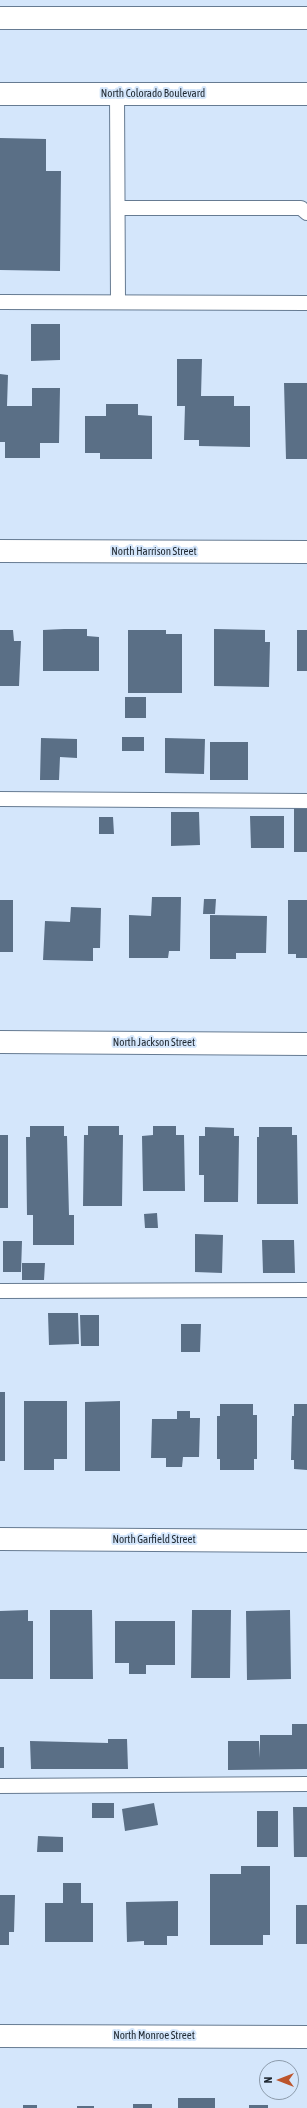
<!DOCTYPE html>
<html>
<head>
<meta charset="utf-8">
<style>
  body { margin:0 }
  #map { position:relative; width:307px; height:2108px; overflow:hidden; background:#d4e6fb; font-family:"Asap Condensed",sans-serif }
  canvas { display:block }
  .north { position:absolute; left:259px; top:2060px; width:40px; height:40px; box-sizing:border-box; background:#d4e6fb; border:1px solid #8b9aaa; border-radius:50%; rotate:270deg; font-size:11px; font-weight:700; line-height:16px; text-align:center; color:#1e2730 }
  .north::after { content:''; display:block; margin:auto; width:14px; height:18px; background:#bc552c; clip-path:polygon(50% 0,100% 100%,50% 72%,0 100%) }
</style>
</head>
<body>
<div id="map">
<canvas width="307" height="2108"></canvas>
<div class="north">N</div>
</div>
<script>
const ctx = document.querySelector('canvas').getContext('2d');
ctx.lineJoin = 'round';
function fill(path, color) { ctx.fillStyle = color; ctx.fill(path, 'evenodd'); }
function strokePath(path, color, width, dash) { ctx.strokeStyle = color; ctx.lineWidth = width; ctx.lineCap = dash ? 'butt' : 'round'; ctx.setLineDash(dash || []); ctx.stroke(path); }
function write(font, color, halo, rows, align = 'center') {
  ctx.font = font + ' "Asap Condensed",sans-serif'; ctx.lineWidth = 4; ctx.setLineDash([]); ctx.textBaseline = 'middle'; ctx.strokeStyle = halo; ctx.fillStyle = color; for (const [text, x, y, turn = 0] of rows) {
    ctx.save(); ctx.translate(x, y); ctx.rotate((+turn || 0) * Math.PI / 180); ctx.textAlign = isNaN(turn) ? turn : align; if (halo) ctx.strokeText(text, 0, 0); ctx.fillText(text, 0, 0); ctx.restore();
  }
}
fill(new Path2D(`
  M0,138L46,139V171H61L60,271L0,270Z
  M31,324H60V360L31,361Z
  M177,359H202L201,396H234V406H250V447L199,446V440H184L185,406H177Z
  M0,374L8,375L7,406H32V388H60L59,443H40V458H5V442H0Z
  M284,383H307V459H286Z
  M106,404H138V415L152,416V459H100V453H85V416H106Z
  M64,629H87V636L99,637V671H43V630Z
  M214,629L265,630V642H270L269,687L214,686Z
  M0,630H13L14,641H21L19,686H0Z
  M128,630H166V634H182V693H128Z
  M297,630H307V671H297Z
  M125,697H146V718H125Z
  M122,737H144V751H122Z
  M41,738L77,739V758L60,757L59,780H40Z
  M165,738L205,739L204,774L165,773Z
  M210,742H248V780H210Z
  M294,808H307V852H294Z
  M171,812H199L200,845L171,846Z
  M250,816H284V848H251Z
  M99,817H113L114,834H99Z
  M152,897H181L180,951H169L168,958H129V915L151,916Z
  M204,899H216L215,914H203Z
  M0,900H13V952H0Z
  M288,900H307V958H296V954H288Z
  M71,907L101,908L100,948H93V961L43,960L45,921L70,922Z
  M210,915L267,916L266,953H236V959H210Z
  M30,1126H64V1136H67L69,1215H74V1245H33V1215H27L26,1137H30Z
  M88,1126H119V1135H123L122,1206H83L84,1135H88Z
  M153,1126H176V1135H184L185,1191H143L142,1136L153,1135Z
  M205,1127L234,1128V1136H239L238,1202H204V1175H199V1136H205Z
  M259,1127H292V1135H297L298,1204H257V1137H259Z
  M0,1135H8V1208H0Z
  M157,1213L158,1228H145L144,1214Z
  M195,1234L223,1235L222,1273L195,1272Z
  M262,1240H294L295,1273H263Z
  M3,1241H22L21,1272H3Z
  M22,1263H45L44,1280H22Z
  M48,1313H78L79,1344L49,1345Z
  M80,1315H99V1346H81Z
  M181,1324H201L200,1352H181Z
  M0,1392H5V1461H0Z
  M24,1401H67V1459H54V1470H24Z
  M120,1401V1471H85V1402Z
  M220,1404H253V1415H257V1459H254V1470H220V1459H217V1416H220Z
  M294,1404H307V1470L294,1469V1460H291L292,1416H294Z
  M177,1411H190V1418H200L199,1457H183L182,1467H166V1458H151L152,1419H177Z
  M28,1610V1621H33V1679H0V1611Z
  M50,1610H92L93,1679H50Z
  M192,1610H231L230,1678H191Z
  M290,1610L291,1679L247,1680L246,1611Z
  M115,1621H175V1665H146V1674H129V1663H115Z
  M292,1724H307V1769L228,1770V1741H259L260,1758V1735H292Z
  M108,1739H127L128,1769H31L30,1741L108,1743Z
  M0,1747H4V1768H0Z
  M92,1803H114V1818H92Z
  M154,1803L158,1825L125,1831L122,1809Z
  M293,1807H307V1857H294Z
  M257,1811H278V1847H257Z
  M38,1836L63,1837V1852H37Z
  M241,1866H270V1935H263V1945H210V1874H241Z
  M63,1883H81V1903H93V1942H45V1903H63Z
  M0,1895H15L14,1932H9V1945H0Z
  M178,1901V1936H167V1945H144V1941L127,1942L126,1902Z
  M296,1905H307V1944H296Z
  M178,2098H215V2108H178Z
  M133,2104H152V2108H133Z
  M23,2105H37V2108H23Z
  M249,2105H268V2108H249Z
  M77,2106H94V2108H77Z`), '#5a6f86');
const lane = new Path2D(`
  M117,93L118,302
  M118,208H301L307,213
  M0,302L307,303
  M0,799L307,801
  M0,1291L307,1290
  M0,1786L307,1784`);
const street = new Path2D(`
  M0,551L307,552
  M0,1042L307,1044
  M0,1539L307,1541
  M0,2036L307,2037`);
const primary = new Path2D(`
  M0,18H307
  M0,94H307`);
strokePath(lane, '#667b92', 16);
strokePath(street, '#667b92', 24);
strokePath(primary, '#667b92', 24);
strokePath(lane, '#fff', 14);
strokePath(street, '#fff', 22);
strokePath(primary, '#fff', 22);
write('11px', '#1e2730', '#d4e6fb', [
  ["North Colorado Boulevard",153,94],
  ["North Harrison Street",154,552],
  ["North Jackson Street",154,1043],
  ["North Garfield Street",154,1540],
  ["North Monroe Street",154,2036]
]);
</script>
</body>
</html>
